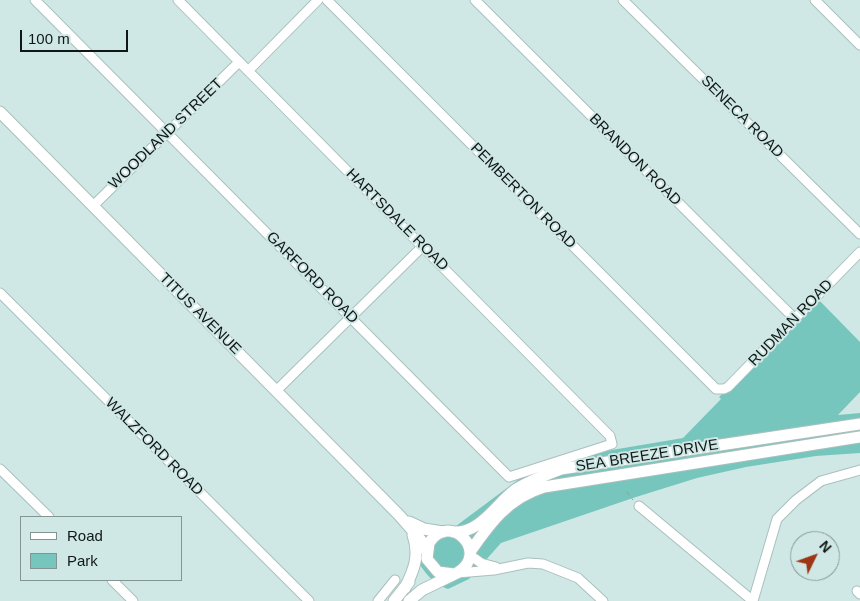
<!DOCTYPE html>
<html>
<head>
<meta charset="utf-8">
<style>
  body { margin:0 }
  #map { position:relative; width:860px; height:601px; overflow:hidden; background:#d0e8e5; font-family:Arial,sans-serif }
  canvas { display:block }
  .legend { position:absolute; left:20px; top:516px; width:162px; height:65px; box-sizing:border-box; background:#d0e8e5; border:1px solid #839593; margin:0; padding:6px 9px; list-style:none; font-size:15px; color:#101817 }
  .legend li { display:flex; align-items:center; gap:10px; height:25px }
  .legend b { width:25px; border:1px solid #839593 }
  .north { position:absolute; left:790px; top:531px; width:50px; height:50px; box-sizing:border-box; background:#d0e8e5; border:1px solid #839593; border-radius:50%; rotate:48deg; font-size:14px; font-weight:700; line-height:20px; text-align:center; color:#101817 }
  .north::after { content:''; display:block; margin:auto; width:18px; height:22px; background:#9d3614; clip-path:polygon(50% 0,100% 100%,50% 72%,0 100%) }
  .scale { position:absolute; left:20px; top:30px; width:108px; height:22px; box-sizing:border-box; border:2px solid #101817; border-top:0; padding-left:6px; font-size:15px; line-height:18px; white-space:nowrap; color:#101817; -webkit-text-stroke:4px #d0e8e5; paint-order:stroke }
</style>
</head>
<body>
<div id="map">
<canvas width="860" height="601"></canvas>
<ul class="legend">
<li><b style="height:6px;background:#fff"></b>Road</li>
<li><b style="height:14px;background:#77c6bd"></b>Park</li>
</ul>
<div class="north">N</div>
<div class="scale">100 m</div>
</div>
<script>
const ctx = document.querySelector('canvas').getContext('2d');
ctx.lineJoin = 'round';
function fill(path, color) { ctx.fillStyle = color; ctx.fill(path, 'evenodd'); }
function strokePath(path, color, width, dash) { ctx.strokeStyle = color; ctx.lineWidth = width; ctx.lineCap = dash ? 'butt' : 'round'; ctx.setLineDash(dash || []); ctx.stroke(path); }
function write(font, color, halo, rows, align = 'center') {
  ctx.font = font + ' Arial,sans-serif'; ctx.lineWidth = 4; ctx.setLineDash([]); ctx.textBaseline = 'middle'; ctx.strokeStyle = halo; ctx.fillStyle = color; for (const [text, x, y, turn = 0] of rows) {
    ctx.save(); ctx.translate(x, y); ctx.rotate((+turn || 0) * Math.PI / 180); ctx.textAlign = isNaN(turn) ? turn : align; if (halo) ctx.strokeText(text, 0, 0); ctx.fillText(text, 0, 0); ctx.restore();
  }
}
fill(new Path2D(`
  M818,299L860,342V392L838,415L860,413V453L816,456L746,467L697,478L636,497L501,543L469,579L448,589C432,584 423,570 414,556L426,524L456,526L523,476L600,452L683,438L721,399L719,397Z`), '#77c6bd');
const minor = new Path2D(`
  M35,0L509,477L612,444L610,436L178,0
  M327,0L716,389H724L728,387L860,252
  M475,0L795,319
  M623,0L860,234
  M815,0L860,45
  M248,71L318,0
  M93,206L239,62
  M0,293L309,601
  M276,391L423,246
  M0,469L49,517
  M639,506L753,601
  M470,555L481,563L496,567
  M457,573L494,570L528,563L543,564L578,578L603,601
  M112,580L133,601
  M857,591L860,594
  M378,601L395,580
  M753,601L777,519L796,500L821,481L860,470`);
const major = new Path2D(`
  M0,112L399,515L420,539L426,550
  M409,522L424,529L443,532
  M453,532C480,534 496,504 515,490C529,481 545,475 561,469L860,424
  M470,552C490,523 508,498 544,487L860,437
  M405,588C414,570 420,555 413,535
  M394,601L409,582
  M409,601L422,590L457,573C491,553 450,510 429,543L427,559L438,572L454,574`);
strokePath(minor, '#a9c0bd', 11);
strokePath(major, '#a9c0bd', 13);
strokePath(new Path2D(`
  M627,492L633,500`), '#8c9e9c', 1, [4, 4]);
strokePath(minor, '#fff', 9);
strokePath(major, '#fff', 11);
write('15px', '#101817', '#d0e8e5', [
  ["SENECA ROAD",742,117,45],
  ["WOODLAND STREET",166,134,-44],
  ["BRANDON ROAD",635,160,45],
  ["PEMBERTON ROAD",523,196,45],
  ["HARTSDALE ROAD",397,220,45],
  ["GARFORD ROAD",312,278,45],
  ["TITUS AVENUE",200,314,45],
  ["RUDMAN ROAD",791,323,-46],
  ["WALZFORD ROAD",154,447,45],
  ["SEA BREEZE DRIVE",647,456,-9]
]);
</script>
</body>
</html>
